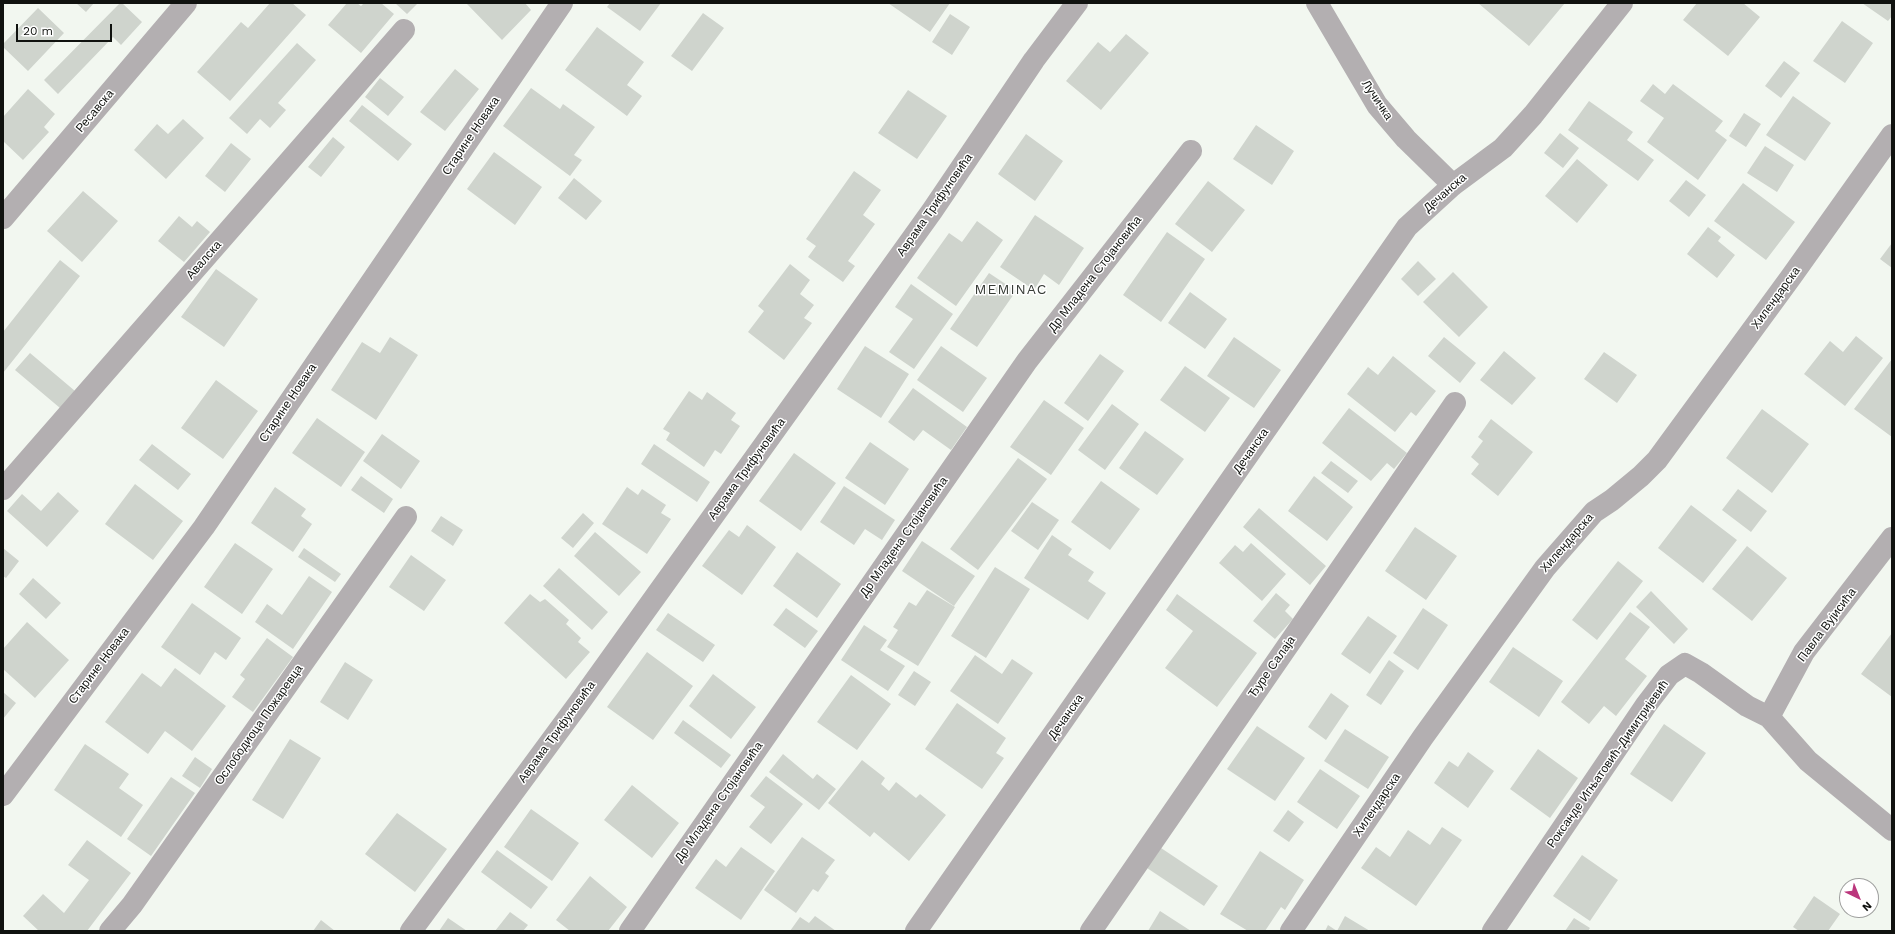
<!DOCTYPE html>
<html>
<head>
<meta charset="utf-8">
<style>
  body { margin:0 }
  #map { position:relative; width:1895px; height:934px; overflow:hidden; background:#f2f7f0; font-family:"Work Sans",sans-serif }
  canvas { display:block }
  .frame { position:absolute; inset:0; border:4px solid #10120f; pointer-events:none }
  .north { position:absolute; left:1839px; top:878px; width:40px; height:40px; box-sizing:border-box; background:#fff; border:1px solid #9fa09f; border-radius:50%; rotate:137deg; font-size:11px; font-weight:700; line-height:16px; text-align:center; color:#10120f }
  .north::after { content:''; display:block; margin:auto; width:14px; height:18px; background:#bb377d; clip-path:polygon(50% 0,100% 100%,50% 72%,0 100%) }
  .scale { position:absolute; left:16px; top:24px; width:96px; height:18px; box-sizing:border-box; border:2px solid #10120f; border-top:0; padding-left:5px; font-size:12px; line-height:14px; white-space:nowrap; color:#10120f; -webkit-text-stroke:3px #fff; paint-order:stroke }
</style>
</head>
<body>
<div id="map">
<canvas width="1895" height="934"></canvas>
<div class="frame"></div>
<div class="north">N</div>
<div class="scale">20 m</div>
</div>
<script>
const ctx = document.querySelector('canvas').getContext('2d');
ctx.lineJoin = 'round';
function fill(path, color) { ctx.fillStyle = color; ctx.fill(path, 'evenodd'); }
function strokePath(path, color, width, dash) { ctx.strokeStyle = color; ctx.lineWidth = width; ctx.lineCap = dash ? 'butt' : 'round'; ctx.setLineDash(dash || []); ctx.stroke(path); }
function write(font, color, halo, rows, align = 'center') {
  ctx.font = font + ' "Work Sans",sans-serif'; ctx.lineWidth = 3; ctx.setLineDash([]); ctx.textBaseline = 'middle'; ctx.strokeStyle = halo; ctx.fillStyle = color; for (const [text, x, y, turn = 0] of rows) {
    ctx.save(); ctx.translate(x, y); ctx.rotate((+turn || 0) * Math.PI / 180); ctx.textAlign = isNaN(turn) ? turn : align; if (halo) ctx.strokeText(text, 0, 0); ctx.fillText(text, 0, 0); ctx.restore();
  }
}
fill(new Path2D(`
  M76,3H94L86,12Z
  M120,3H122L142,22L121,45L113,37L58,94L44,80Z
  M270,3H292L306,15L230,101L197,72L241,22L248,28Z
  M347,3H357L361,6L364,3H381L394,14L361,53L328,25Z
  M395,3H418L407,14Z
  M466,3H525L531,10L502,40Z
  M610,3H661L640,31L607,7Z
  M888,3H950L930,32Z
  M1478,3H1565L1529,46Z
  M1697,3H1743L1760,17L1728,56L1683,20Z
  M1862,3H1892V16L1888,21Z
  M38,8L64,33L28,71L3,47V44Z
  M703,13L724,28L692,71L671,56Z
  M950,14L970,27L952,55L932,42Z
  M1842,21L1873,43L1845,83L1813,61Z
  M597,27L644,62L627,85L642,96L627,116L565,70Z
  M1126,34L1149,53L1101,110L1066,81L1098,42L1110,52Z
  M297,43L316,60L278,103L286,110L270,128L260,119L247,134L229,118Z
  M1784,61L1800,73L1781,98L1765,86Z
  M455,69L479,89L445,131L420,112Z
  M380,78L404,97L388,116L365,97Z
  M1653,84L1665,94L1673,84L1723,121L1715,131L1727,140L1698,180L1647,142L1664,118L1640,101Z
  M531,88L560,109L563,104L595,127L574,155L582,160L570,176L503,126Z
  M28,89L55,114L44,127L49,132L23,160L3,141V117Z
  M908,90L947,116L917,159L878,133Z
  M1793,96L1831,123L1805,161L1766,135Z
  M1589,101L1633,132L1627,140L1654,160L1638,181L1568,130Z
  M362,105L412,144L398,161L349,121Z
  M1744,113L1761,124L1746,147L1729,136Z
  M183,119L204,138L166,179L134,150L157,124L168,134Z
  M1256,125L1294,151L1272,185L1233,159Z
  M1560,133L1579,148L1563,168L1544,153Z
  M1026,134L1063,161L1035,201L998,174Z
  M333,137L345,147L321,177L308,167Z
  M231,143L251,159L225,192L205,176Z
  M1765,146L1794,165L1777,192L1747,173Z
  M494,152L542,187L515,225L467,189Z
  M1577,159L1608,185L1577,223L1545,196Z
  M854,171L881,190L863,215L875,224L848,261L855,266L843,282L808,257L816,246L806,239Z
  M574,178L602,201L586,220L558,198Z
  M1686,180L1706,195L1689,217L1669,201Z
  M1208,181L1245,210L1212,252L1175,224Z
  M1743,183L1795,222L1766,260L1714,221Z
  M83,191L118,221L82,262L47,231Z
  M1035,215L1084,248L1059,285L1044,274L1034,290L1000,267Z
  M179,216L192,227L197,221L210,232L184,262L158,241Z
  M977,221L1003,240L956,306L917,278L949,233L962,242Z
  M1708,227L1721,237L1718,241L1735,255L1717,278L1687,254Z
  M1167,232L1205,259L1161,322L1123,295Z
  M1892,243V268L1880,259Z
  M60,260L80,276L3,373V332Z
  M1418,261L1436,279L1418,296L1401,279Z
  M790,264L810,280L800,294L814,305L804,318L812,323L784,360L748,332L764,311L758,306Z
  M216,269L258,299L224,347L181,317Z
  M1453,272L1488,307L1459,337L1423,302Z
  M989,273L1016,291L977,347L950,329Z
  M911,284L953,314L914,369L889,352L913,319L895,307Z
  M1190,292L1227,319L1205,349L1168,323Z
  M1856,336L1883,358L1845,406L1804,374L1830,341L1843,352Z
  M390,337L418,355L376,420L331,390L362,342L380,353Z
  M1234,337L1281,370L1254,408L1207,376Z
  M1444,337L1476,363L1460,383L1428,356Z
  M865,346L909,374L881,418L837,389Z
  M941,346L987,378L963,412L917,380Z
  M1504,351L1536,378L1512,405L1480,380Z
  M1604,352L1637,375L1617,403L1584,379Z
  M30,353L75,391L60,408L15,370Z
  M1100,354L1124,371L1088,421L1064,403Z
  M1393,356L1436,391L1416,416L1411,412L1395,432L1347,394L1368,367L1378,375Z
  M1892,359V437L1854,409Z
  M1185,366L1230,398L1205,432L1160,400Z
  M216,380L258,411L223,459L181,428Z
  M913,388L967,427L951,450L923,430L914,441L888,422Z
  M689,391L702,400L707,392L736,413L731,420L740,426L721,454L715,450L704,467L666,440L670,433L663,429Z
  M1044,400L1084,428L1051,475L1010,447Z
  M1112,404L1139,424L1105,470L1078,450Z
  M1349,408L1407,453L1394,469L1387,463L1371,481L1322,443Z
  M1762,409L1809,444L1772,493L1726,458Z
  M317,418L365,452L341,487L292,453Z
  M1491,419L1533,452L1498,496L1471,474L1479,464L1471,457L1483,441L1478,437Z
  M1145,431L1184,459L1157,495L1119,468Z
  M382,434L420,461L401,489L363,461Z
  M870,442L909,469L885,505L845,478Z
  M152,444L191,474L178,490L139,460Z
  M654,444L710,482L697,502L641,464Z
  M794,453L836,483L801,531L759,501Z
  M1018,458L1047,479L978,570L950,549Z
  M1331,461L1358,481L1348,493L1321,473Z
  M361,476L393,499L384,513L351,490Z
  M1314,476L1353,507L1327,541L1288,511Z
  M1101,481L1140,509L1110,550L1071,522Z
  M135,484L183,521L153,560L105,524Z
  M844,486L895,520L882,540L865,529L854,545L820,522Z
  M275,487L306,509L301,516L312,524L293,552L251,523Z
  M627,487L638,495L642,489L666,505L661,513L671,519L647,554L602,524Z
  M1738,489L1767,511L1751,532L1722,510Z
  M58,492L79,511L47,547L7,511L22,494L41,511Z
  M1032,502L1059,520L1038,550L1011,531Z
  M1691,505L1737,540L1703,583L1658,548Z
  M1259,508L1326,566L1310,585L1243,527Z
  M583,513L594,523L573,548L561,538Z
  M441,516L463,530L453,546L431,531Z
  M747,525L776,547L742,595L702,566L729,530L739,537Z
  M1415,527L1457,556L1426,600L1385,571Z
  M595,532L641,572L619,596L574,556Z
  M1052,535L1072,549L1068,555L1094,572L1088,581L1106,593L1088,620L1024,578Z
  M922,541L975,576L954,606L902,571Z
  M235,543L273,569L242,614L204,587Z
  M1251,543L1286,574L1262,601L1219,563L1235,545L1243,552Z
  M1747,546L1787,578L1752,621L1712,589Z
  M3,548L19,561L6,578L3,576Z
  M304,548L341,574L335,582L298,557Z
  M797,552L841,584L817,618L773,586Z
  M411,555L446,580L424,611L389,587Z
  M1618,561L1643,581L1597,640L1572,620Z
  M995,567L1030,589L986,658L951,636Z
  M559,568L608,612L592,630L543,586Z
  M309,576L332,592L293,649L255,622L267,604L282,615Z
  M33,578L61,603L46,619L19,594Z
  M927,590L955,607L918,666L887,647L898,630L893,627L909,602L916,606Z
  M1651,591L1688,629L1674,644L1636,607Z
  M1276,593L1290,605L1285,611L1293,619L1275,639L1253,621Z
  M530,594L540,602L545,599L569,620L566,624L581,638L578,642L590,652L566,679L504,623Z
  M1177,594L1257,653L1217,707L1165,668L1193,631L1166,610Z
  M192,603L241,638L226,660L215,652L200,675L161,647Z
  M786,608L818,631L805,648L773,625Z
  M1423,608L1448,625L1418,670L1393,653Z
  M1630,612L1650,627L1625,659L1647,676L1616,716L1604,706L1589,724L1561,702Z
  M668,613L715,645L703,662L656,630Z
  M1368,616L1397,636L1370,674L1341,654Z
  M27,622L69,660L35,698L3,669V649Z
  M864,625L887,640L880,650L905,666L888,691L841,660Z
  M1892,633V697L1861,674Z
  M267,638L293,657L253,712L232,697L245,679L240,675Z
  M1513,647L1563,681L1539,717L1489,682Z
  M647,652L693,686L653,740L607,707Z
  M975,655L1002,674L1012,659L1033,673L998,724L950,691Z
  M1389,660L1404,671L1381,705L1366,695Z
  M345,662L373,680L348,720L320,702Z
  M175,668L226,706L192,751L165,731L148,754L105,722L142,673L161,687Z
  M914,671L931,682L915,706L898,695Z
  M713,674L756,707L731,739L689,706Z
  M851,675L891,704L857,750L817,722Z
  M3,692L16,703L3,719Z
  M1331,693L1349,706L1326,740L1308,727Z
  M957,703L1006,738L996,753L1004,758L982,789L925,749Z
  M683,720L731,755L721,768L674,733Z
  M1664,724L1706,753L1672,802L1630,774Z
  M1257,726L1305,758L1275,801L1227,769Z
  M1345,729L1389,757L1368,789L1324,761Z
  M290,739L321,758L283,819L252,800Z
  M85,744L129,774L119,788L143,805L121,837L54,790Z
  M1538,749L1578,778L1550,818L1510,789Z
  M1468,752L1494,771L1468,808L1434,783L1449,761L1458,767Z
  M783,754L813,779L817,774L836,789L819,810L769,772Z
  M195,757L212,769L200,788L182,776Z
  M862,760L885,778L881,784L889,791L896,782L916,798L920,794L946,815L909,861L874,832L870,837L828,803Z
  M1320,769L1360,796L1337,829L1297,802Z
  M766,776L803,804L771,844L749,827L765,807L750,796Z
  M171,777L195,793L151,856L127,839Z
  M632,785L679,823L652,858L604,820Z
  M531,809L579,843L552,881L504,847Z
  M1288,810L1304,822L1289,842L1273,831Z
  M397,813L447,849L415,892L365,854Z
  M1442,827L1462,840L1416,906L1361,868L1376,847L1390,857L1408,830L1430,845Z
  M802,837L835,860L825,873L829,876L818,892L813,889L796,913L764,890Z
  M87,840L131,873L87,931H39L23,916L43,894L64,913L89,880L68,865Z
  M741,847L775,871L741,920L695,888L716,859L726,867Z
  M1161,848L1218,886L1204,906L1147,868Z
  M497,850L548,887L531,909L481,872Z
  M1260,851L1304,880L1285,910L1281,907L1265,931H1248L1220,914Z
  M1582,855L1618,880L1590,921L1553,896Z
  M590,876L627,907L608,931H570L556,920Z
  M1814,896L1840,914L1828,931H1799L1793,927Z
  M1160,911L1191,931H1148Z
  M510,912L528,925L523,931H495Z
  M815,916L836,931H790L800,917L809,923Z
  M1345,916L1370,931H1325L1328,925L1337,931Z
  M448,918L467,931H439Z
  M1574,918L1590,928L1588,931H1565Z
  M321,920L335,931H313Z`), '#cfd4cd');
strokePath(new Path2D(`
  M1317,3L1377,105L1406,139L1453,185
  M3,218L186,3
  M3,489L404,30
  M1769,717L1804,652L1892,538
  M3,795L204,527L562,3
  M110,931L132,905L406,517
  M411,931L579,703L932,211L1034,60L1077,3
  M630,931L1027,361L1191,151
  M916,931L1407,227L1453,185L1503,148L1533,115L1622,3
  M1091,931L1455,403
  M1291,931L1423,737L1545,568L1594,512L1612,500L1641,476L1657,460L1791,277L1892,135
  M1493,931L1646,705L1669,675L1685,664L1701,673L1747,706L1769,717L1808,761L1892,830`), '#b3afb1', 22);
write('12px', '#10120f', '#fff', [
  ["Лучичка",1377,100,56],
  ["Ресавска",95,111,-50],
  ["Старине Новака",471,136,-56],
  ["Дечанска",1445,193,-41],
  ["Аврама Трифуновића",935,205,-55],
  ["Авалска",204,260,-49],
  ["Др Младена Стојановића",1095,274,-52],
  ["Хилендарска",1776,298,-54],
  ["Старине Новака",288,403,-56],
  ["Дечанска",1251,451,-55],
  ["Аврама Трифуновића",747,469,-54],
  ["Др Младена Стојановића",904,537,-55],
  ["Хилендарска",1567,543,-49],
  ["Павла Вујисића",1827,625,-53],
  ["Старине Новака",99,666,-53],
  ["Ђуре Салаја",1272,667,-55],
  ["Дечанска",1066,717,-55],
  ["Ослободиоца Пожаревца",259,725,-55],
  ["Аврама Трифуновића",557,732,-54],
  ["Роксанде Игњатовић-Димитријевић",1608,764,-55],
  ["Др Младена Стојановића",719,802,-55],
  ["Хилендарска",1377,805,-56]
]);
ctx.letterSpacing = '1px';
write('14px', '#373c36', '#fff', [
  ["MEMINAC",1011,290]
]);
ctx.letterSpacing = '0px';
</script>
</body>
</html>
